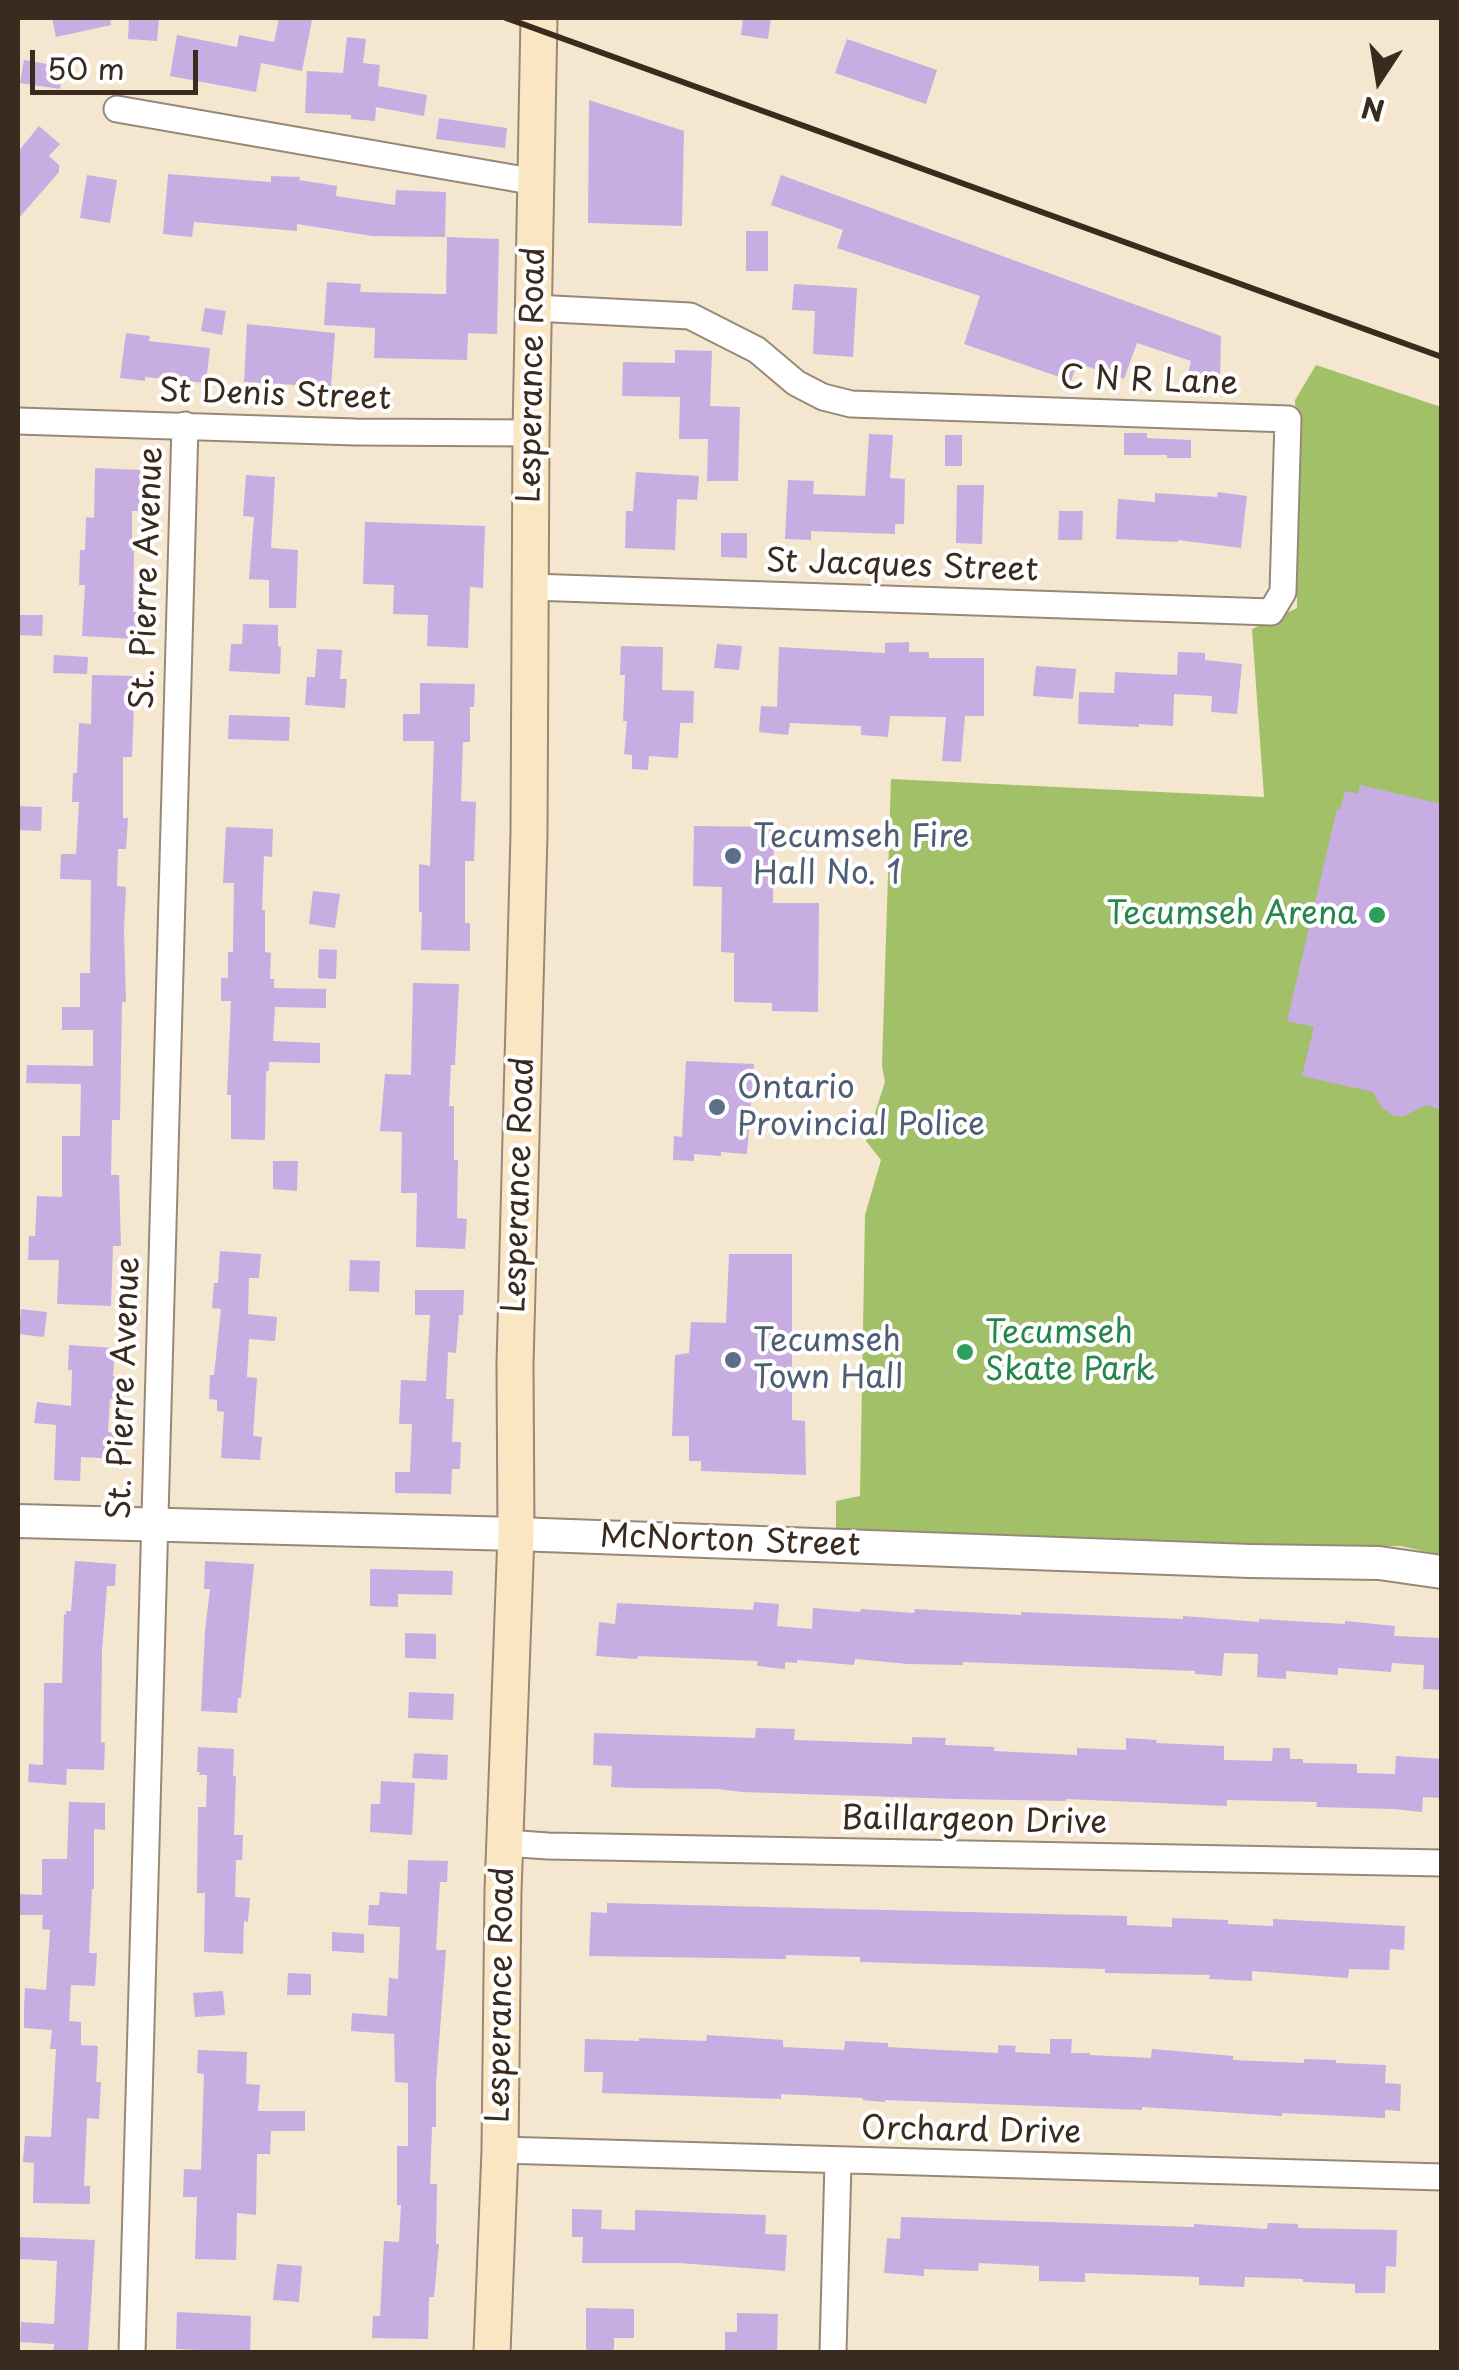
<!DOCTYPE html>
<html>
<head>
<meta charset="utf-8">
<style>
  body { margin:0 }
  #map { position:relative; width:1459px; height:2370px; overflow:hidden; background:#f5e6d0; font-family:"Playpen Sans",sans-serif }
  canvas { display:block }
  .frame { position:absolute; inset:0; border:20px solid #3b2a1e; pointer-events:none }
  .north { position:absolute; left:1329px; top:30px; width:100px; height:100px; -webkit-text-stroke:8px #fff; paint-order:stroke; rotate:192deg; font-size:28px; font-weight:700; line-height:40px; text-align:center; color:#3b2a1e }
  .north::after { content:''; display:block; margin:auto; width:35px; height:45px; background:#3b2a1e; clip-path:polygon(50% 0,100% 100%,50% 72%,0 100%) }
  .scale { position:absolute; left:30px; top:50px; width:168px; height:45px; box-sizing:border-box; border:5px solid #3b2a1e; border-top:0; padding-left:12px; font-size:30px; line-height:35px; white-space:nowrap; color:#3b2a1e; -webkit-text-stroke:8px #fff; paint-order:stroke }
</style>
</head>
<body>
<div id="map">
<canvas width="1459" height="2370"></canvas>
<div class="frame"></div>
<div class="north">N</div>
<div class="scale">50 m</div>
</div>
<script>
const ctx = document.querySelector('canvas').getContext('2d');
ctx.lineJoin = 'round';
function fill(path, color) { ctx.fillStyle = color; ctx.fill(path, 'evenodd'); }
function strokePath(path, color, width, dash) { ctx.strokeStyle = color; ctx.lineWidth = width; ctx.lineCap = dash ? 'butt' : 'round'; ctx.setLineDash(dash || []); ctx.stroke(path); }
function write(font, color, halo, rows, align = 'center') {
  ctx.font = font + ' "Playpen Sans",sans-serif'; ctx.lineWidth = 8; ctx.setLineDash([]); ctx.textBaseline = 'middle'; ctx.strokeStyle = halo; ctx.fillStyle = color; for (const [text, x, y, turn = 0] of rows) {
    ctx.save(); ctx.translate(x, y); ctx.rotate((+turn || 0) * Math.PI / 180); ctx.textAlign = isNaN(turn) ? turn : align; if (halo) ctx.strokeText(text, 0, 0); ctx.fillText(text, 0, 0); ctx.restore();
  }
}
fill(new Path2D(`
  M1316,365L1441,407V1555L1401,1546H1238L836,1534V1501L860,1496L865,1215L881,1160L866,1141L885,1082L882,1066L891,779L1264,797L1252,629L1297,608L1295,400Z`), '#a2c068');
fill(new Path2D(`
  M52,18H110L111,25L56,37Z
  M129,18H159L157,41L128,39Z
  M279,18L312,20L302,71L261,63L256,92L170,76L177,35L237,47L239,35L274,42Z
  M743,18H771L768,39L741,35Z
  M347,37L366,39L363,63L380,65L378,86L427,95L424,116L376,107L375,121L351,119V115L305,113L307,71L343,73Z
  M847,39L937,70L926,104L835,73Z
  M24,60L64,67L60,89L20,83Z
  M589,100L684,131L682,226L588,223Z
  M439,118L507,128L505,148L436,139Z
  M39,126L60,144L49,156L59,165V172L18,219V152Z
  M168,174L271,182V176L300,177L299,180L337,186L336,196L395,205L396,190L446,192L445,237L372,236L297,224V231L194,222L192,237L163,234Z
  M87,175L117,180L110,223L80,218Z
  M781,175L1221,336L1220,377H1187L1191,361L1137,343L1124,379L1077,363L1071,381L964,344L980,296L837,248L843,230L771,205Z
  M746,231H768V271H746Z
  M447,237L499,239L497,334L468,333L467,360L374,358L375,328L324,325L327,282L361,284L360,292L446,294Z
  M794,284L857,288L853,357L813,354L815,311L792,310Z
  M205,308L226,311L222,335L201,331Z
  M247,324L335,333L331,387L244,382Z
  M126,333L150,336L149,341L210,348L206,383L145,377V381L120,378Z
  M675,350L712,351L710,406L740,407L738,481H707L708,439H679L680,397L622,396L623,362L675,363Z
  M1124,433H1147V438L1191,440V458H1167V455H1124Z
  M869,434L893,435L890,478L905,479L904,524H895V534L811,531V540L785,539L788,480L814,481L813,494L865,496Z
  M945,435H962V466H945Z
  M95,468L140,470L139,511H132V551H134L133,612H137L135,639L82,636L85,585H79L80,550H85L86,517L94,518Z
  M636,472L699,476L697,500L677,499L675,550L625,548L626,511H633Z
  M246,475L275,477L271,548L298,550L296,608H269V580L249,579L254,517L243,516Z
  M957,485H984L982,544L956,543Z
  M1218,492L1247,496L1241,548L1178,540V542L1116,539L1118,499L1155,502V493L1217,497Z
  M1059,511H1083L1082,540H1058Z
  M365,522L485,526L483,588L470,587L468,648L427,646L428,615L393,614L394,585L363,584Z
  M721,533H747V558L721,557Z
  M18,615H43L42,636L18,635Z
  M243,624L278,625V646L281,647L280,674L229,671L231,644H242Z
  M909,642V652H929V658H984V716H965L961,762L942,761L946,717L890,716L888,737L861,735V726L790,723L788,735L759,732L761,706L777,707L779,647L885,653V643Z
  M717,644L742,646L739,670L714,668Z
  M621,646L663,647L662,690L694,691L693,723H680L678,758L649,756L648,770L632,769V755L624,754L627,721H623L625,675H620Z
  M317,649L342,650L340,679H347L345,708L305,705L307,677H315Z
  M1178,652L1205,653V660L1242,664L1237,714L1211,712L1212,696L1174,694L1173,726L1139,724V727L1078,724L1079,692L1114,693L1115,672L1177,675Z
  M54,655L88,657L87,674L53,673Z
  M1036,666L1076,669L1073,699L1033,696Z
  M92,675L135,676L132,757H123V818H128L126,849H118L117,886L126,887L124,930L126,1002H122L120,1120H112L111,1175H119L121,1246H113L111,1306L57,1304L59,1260H28L29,1236H35L37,1196L62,1197V1136H80L81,1084L26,1083L27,1065L93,1066V1030H62V1007H80V973H90L91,880L60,879L61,854H76L79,802H72L73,773H77L79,723L91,724Z
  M420,683L475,684L474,707H470V742H463L461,801L476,802L474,861H465V923H470V951L421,950L422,912H419V864L430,866L434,741H403V714H420Z
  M229,715L290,717L289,741L228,739Z
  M1360,785L1442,804V1110L1426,1105L1404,1116H1395L1382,1108L1373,1092L1302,1076L1314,1027L1287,1021L1337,809L1340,810L1345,791L1358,794Z
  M18,806L42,807L41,831L18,830Z
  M694,826L774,827L773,903H819L818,1012L772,1011V1003L734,1002V953L721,952L722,887L693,886Z
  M226,827L273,829L272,857L264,856L262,910H265V952L271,953L270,979H274V988L326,989V1008L275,1007L273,1041L320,1043V1063L269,1062V1071H266L265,1140L231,1139V1095H227L231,1001H221V978H228V952H233L234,883H223Z
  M313,891L340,894L335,928L309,924Z
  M319,949L337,950L336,979L318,978Z
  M413,983L459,984L455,1065H451L449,1106H454V1160H458L457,1218L467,1219L465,1249L416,1247L417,1193H401L402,1132L380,1131L385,1074L411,1075Z
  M686,1061L754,1064L747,1154L721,1152V1156L694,1154V1161L673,1160L674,1136L682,1137Z
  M273,1161H298L297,1191L273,1189Z
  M220,1251L261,1254L259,1278H249L248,1314L277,1317L275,1341L249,1339L247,1377L257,1378L253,1436L262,1437L260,1460L221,1458L224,1412L217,1411V1400L209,1399L210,1375H214L221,1309L212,1308L214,1283H218Z
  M729,1254H792V1420L805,1421L806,1475L701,1471V1461H689V1436H672L675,1355L689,1353L691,1322L726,1323Z
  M350,1260L380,1261L379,1292L349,1291Z
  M415,1290H464L463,1315H459L456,1353L448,1352L446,1399H454L452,1442H461L460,1469H452L451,1494L395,1493V1472H410L412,1424H399L401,1380L426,1381L430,1315H415Z
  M21,1309L47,1312L44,1337L18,1334Z
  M69,1345L115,1348L113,1376L127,1377L125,1400L110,1399L108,1432L117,1433L116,1459L81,1457L80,1481L54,1480L56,1425L34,1423L37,1402L71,1406L72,1370H68Z
  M75,1561L116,1564L115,1586H107L102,1651L101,1742L105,1743L104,1770L67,1769L66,1785L28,1782L29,1764L43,1765L44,1683H62L64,1614L66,1615V1611H71Z
  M205,1561L254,1564L241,1698H238L237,1713L201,1711L205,1631L210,1589H204Z
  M370,1569L453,1571L452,1595L398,1594V1607L370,1606Z
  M754,1602L779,1604L777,1626L812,1629L813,1608L860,1612L861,1609L914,1613L915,1609L1021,1615V1612L1183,1619V1616L1259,1622V1619L1345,1624V1621L1395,1626L1394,1636L1442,1638V1690L1423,1689L1424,1665L1392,1663L1391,1672L1338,1668V1675L1286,1671V1679L1257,1677L1258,1654L1224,1653L1222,1676L1195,1674V1671L1122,1668L963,1662V1665L908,1664L855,1659L854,1665L797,1660V1663L785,1662V1669L757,1666L758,1661L638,1656L637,1659L596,1656L599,1622L615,1624L617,1603L753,1610Z
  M405,1633L436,1634V1659L405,1658Z
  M409,1692L454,1694L453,1720L408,1718Z
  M756,1728L795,1729L794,1740L912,1744V1737L946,1738L945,1745L994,1747V1751L1077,1755V1748L1126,1750V1738L1157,1740L1156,1743L1224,1746V1760L1272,1761L1273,1748H1290V1759H1303V1763L1357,1764V1773L1395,1774L1396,1756L1442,1759V1798L1423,1797L1422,1812L1393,1809L1316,1807L1317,1802L1227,1800V1806L1066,1799V1801L957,1799L742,1792L718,1789L631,1788L611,1787L612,1766L593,1765L594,1733L755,1738Z
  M198,1747L234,1749L233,1776H236L234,1835H243L242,1860H236L235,1897L250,1898L248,1922L244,1921L243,1954L204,1952L205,1893H197L198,1807H206L207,1775H199L200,1772H197Z
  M414,1753L448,1755L447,1780L412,1778Z
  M381,1781L415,1783L412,1835L370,1832L371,1804H380Z
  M69,1802L105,1803V1830L94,1829V1889H92L89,1953H97L95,1986L71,1985L69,2021L81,2022V2045L98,2046L96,2082H101L99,2119L87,2118L84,2186H90V2204L33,2203L34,2163L23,2162L25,2136L51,2137L56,2049H50L52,2030L24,2028V2009L25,1988L46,1990L50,1930L42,1929L43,1915H18V1894L42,1895V1859H67Z
  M408,1860L448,1861L447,1882H440L436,1950H446L436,2083V2127H432L430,2184H437L436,2244H439L434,2297H429L428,2339L372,2338L373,2316H380L384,2241L399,2242L401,2205H397V2146H408V2083L395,2082L394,2034L351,2031L352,2013L387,2016L389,1978L398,1979L400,1927L368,1925L369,1905H379L380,1892L407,1894Z
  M607,1903L1127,1916V1925L1172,1927V1918L1228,1920V1924L1273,1926V1919L1405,1926L1404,1950L1390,1949L1389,1970L1349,1969L1348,1978L1252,1971V1981L1209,1979L1210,1975L1105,1973V1969L860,1962V1957L786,1955V1959L589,1956L591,1912L607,1913Z
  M332,1932L364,1934V1953L332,1951Z
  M288,1973L311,1974V1995H287Z
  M223,1991L225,2015L195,2017L193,1993Z
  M707,2035L783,2040V2047L844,2050L845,2041L888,2043V2047L998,2053V2045L1016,2046L1015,2052L1050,2054V2039H1072L1071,2053H1090V2055L1151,2058L1152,2049L1233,2056V2060L1304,2063V2059L1336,2060V2063L1386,2065L1385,2083L1401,2084L1400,2111L1385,2110V2118L1282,2113V2116L1142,2107V2110L885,2100V2102L862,2100L863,2098L781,2094V2099L602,2093L603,2072H584L585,2039L639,2041V2038L706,2041Z
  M198,2050L247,2052L246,2084L260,2085L258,2111H305V2131H271L270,2154H257L256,2215L237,2213L236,2260L195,2259L197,2197H183L184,2169L201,2170L204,2074L197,2073Z
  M572,2209L602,2210L601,2229L635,2230V2210L766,2215L765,2234L787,2235L785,2271L679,2263H582L583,2237H572Z
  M901,2217L1194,2227V2224L1267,2229L1268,2223L1298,2224V2228L1397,2230L1396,2267L1386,2266L1385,2293H1355V2284L1303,2282V2279L1245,2277L1244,2287L1199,2285V2277L1085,2273V2282L1039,2281V2266L979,2263L978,2271L924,2269V2276L884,2273L887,2238L900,2239Z
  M18,2237L95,2240L88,2352H53L54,2344L20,2342L21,2322L54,2324L57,2261L18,2259Z
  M277,2264L302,2266L299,2302L273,2300Z
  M586,2308L634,2309V2338H614V2352H586Z
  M177,2312L251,2316L250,2352L176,2349Z
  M737,2313L778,2314L777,2352H725V2332H737Z`), '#c7ade2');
const minor = new Path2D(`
  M117,109L536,182
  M18,421L355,432L531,433
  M531,587L1271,612L1283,592L1288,419L851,404L823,397L796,383L757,350L690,316L534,308
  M505,1843L548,1846L1442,1863
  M500,2150L1442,2177
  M132,2352L185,425
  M833,2352L838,2162`);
const tertiary = new Path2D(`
  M18,1521L516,1534L1250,1561L1379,1563L1442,1572`);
const secondary = new Path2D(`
  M492,2352L500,2150L503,1891L516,1534L515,1364L529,834L531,433L539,18`);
strokePath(minor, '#988877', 29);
strokePath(tertiary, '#988877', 36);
strokePath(secondary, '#988877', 39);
strokePath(minor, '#fff', 25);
strokePath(tertiary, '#fff', 32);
strokePath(secondary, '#fbe6c4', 35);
strokePath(new Path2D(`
  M506,18L1442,357`), '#3b2a1e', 6);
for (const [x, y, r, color] of [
  [733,856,10,"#5c6f8a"],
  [1377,915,10,"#2e9e5b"],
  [717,1107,10,"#5c6f8a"],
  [965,1352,10,"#2e9e5b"],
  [733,1360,10,"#5c6f8a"]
]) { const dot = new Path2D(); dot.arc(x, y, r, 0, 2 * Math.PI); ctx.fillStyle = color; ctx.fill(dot); strokePath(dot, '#fff', 4); }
write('32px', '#3b2a1e', '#fff', [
  ["Lesperance Road",533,375,-89],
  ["C N R Lane",1149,382,2],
  ["St Denis Street",275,396,2],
  ["St Jacques Street",902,567,2],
  ["St. Pierre Avenue",148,578,-88],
  ["Lesperance Road",520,1185,-88],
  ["St. Pierre Avenue",125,1388,-88],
  ["McNorton Street",730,1542,2],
  ["Baillargeon Drive",974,1822,1],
  ["Lesperance Road",502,1995,-89],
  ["Orchard Drive",971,2132,1]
]);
write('32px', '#4e5e75', '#fff', [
  ["Tecumseh Fire",753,838],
  ["Hall No. 1",753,875],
  ["Ontario",737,1089],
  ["Provincial Police",737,1126],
  ["Tecumseh",753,1342],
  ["Town Hall",753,1379]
], 'left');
write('32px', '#27864d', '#fff', [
  ["Tecumseh Arena",1357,915],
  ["Tecumseh",985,1334,"left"],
  ["Skate Park",985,1371,"left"]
], 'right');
</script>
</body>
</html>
